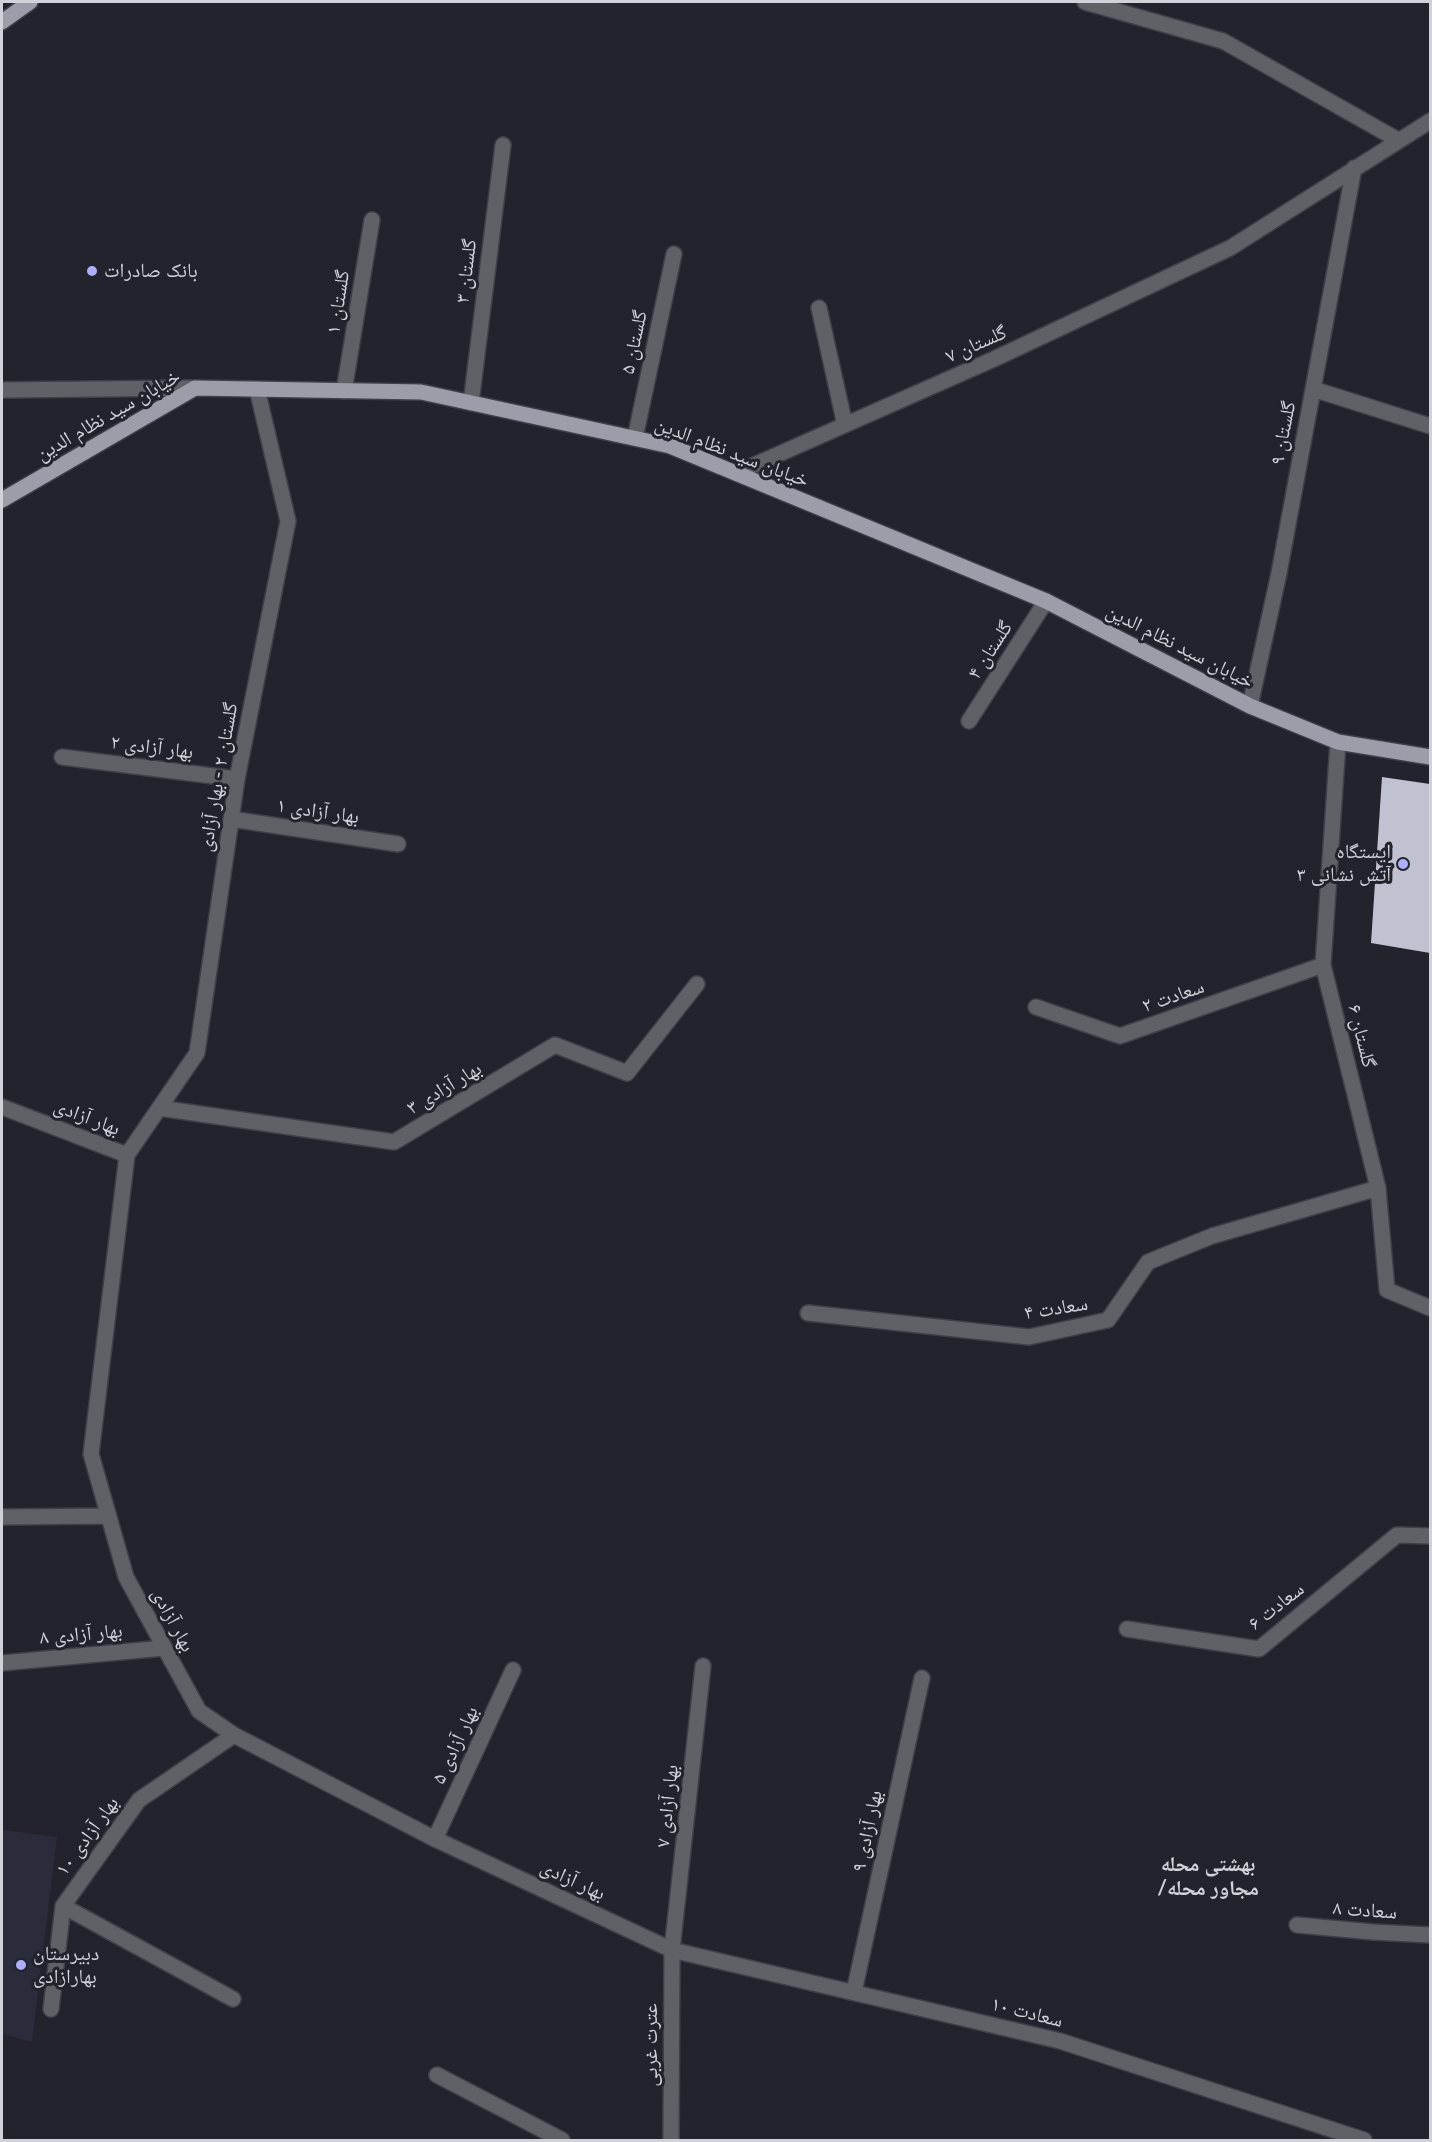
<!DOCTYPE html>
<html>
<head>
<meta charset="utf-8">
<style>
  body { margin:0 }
  #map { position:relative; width:1432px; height:2142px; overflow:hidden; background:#22232d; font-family:Lato,sans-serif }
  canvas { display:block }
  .frame { position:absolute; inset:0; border:3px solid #d1d2d9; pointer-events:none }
</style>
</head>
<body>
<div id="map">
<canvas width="1432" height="2142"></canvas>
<div class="frame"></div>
</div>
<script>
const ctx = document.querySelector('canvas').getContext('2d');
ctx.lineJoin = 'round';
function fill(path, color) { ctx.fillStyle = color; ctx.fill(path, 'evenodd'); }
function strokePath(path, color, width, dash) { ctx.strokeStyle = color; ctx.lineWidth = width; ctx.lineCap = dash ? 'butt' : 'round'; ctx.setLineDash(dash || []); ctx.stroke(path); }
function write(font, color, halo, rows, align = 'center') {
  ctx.font = font + ' Lato,"Noto Naskh Arabic",sans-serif'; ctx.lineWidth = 6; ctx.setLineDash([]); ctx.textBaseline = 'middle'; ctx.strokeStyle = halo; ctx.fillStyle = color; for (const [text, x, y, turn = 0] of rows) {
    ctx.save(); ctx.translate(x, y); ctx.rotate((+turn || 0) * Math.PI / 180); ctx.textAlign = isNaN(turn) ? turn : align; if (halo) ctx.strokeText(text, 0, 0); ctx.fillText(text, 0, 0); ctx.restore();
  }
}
fill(new Path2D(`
  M2,1830L57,1837L32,2042L2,2034Z`), '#2a2b3b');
fill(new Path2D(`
  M1382,777L1430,784V953L1371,943Z`), '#c1c2d1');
const minor = new Path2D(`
  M1085,2L1223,41L1398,140
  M819,308L845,425
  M1313,389L1430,426
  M2,390L195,388
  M344,391L372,220
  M471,403L503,145
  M635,438L674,254
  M736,473L994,359L1230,248L1430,121
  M1250,706L1279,573L1354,168
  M969,721L1046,601
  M1338,742L1323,965L1378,1188L1387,1290L1430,1308
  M62,757L237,779
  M231,819L398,844
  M1036,1007L1120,1036L1323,965
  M2,1107L127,1155L91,1454L126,1577L199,1711L234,1735L435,1839L672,1950L1060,2041L1364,2140
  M159,1108L394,1142L555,1045L627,1073L697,984
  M127,1155L197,1053L237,779L288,521L257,389
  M808,1313L1029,1337L1108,1320L1148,1262L1212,1236L1378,1188
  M2,1517L109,1516
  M1127,1629L1259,1649L1397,1535L1430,1536
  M2,1663L164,1648
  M435,1839L513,1670
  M63,1906L233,1999
  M1297,1925L1373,1932L1430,1935
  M854,1992L922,1678
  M51,2009L63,1906L139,1800L234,1735
  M437,2075L562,2140
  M671,2140L672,1950L703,1666`);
const major = new Path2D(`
  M2,22L30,2
  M2,500L195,388L421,392L670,446L1046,601L1250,706L1338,742L1430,757`);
strokePath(minor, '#3e3f49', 18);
strokePath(major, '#3e3f49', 18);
strokePath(minor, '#606166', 15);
strokePath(major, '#9d9da9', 15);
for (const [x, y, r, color] of [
  [92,271,6,"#aeaefb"],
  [1403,864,6,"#aeaefb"],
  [21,1965,6,"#aeaefb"]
]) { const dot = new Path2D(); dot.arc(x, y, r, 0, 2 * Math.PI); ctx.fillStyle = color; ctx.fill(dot); strokePath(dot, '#22232d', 2); }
write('20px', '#d1d2d9', '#22232d', [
  ["بانک صادرات",104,271],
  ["ایستگاه",1391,852,"right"],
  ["آتش نشانی ۳",1391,875,"right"],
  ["دبیرستان",33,1954],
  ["بهارازادی",33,1977]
], 'left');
write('20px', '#d1d2d9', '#22232d', [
  ["گلستان ۳",466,271,-83],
  ["گلستان ۱",338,302,-81],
  ["گلستان ۵",634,342,-78],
  ["گلستان ۷",976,344,-24],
  ["خیابان سید نظام الدین",108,415,-30],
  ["گلستان ۹",1283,433,-79],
  ["خیابان سید نظام الدین",732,452,21],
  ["خیابان سید نظام الدین",1180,646,27],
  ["گلستان ۴",990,650,-57],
  ["بهار آزادی ۲",152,747,7],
  ["گلستان ۲ - بهار آزادی",218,777,-80],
  ["بهار آزادی ۱",318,811,8],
  ["سعادت ۲",1173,996,-19],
  ["گلستان ۶",1362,1036,76],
  ["بهار آزادی ۳",444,1088,-31],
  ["بهار آزادی",87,1117,21],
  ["سعادت ۴",1056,1308,-9],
  ["سعادت ۶",1276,1606,-38],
  ["بهار آزادی",173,1620,62],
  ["بهار آزادی ۸",81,1634,-5],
  ["بهار آزادی ۵",455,1745,-65],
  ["بهار آزادی ۷",667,1806,-84],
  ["بهار آزادی ۹",867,1831,-78],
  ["بهار آزادی ۱۰",87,1836,-54],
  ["بهار آزادی",573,1880,25],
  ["سعادت ۸",1365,1910,4],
  ["سعادت ۱۰",1027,2012,14],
  ["عترت غربی",651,2045,-90]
]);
write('bold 21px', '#d1d2d9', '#22232d', [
  ["بهشتی محله",1208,1864],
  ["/مجاور محله",1208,1888]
]);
</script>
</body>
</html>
